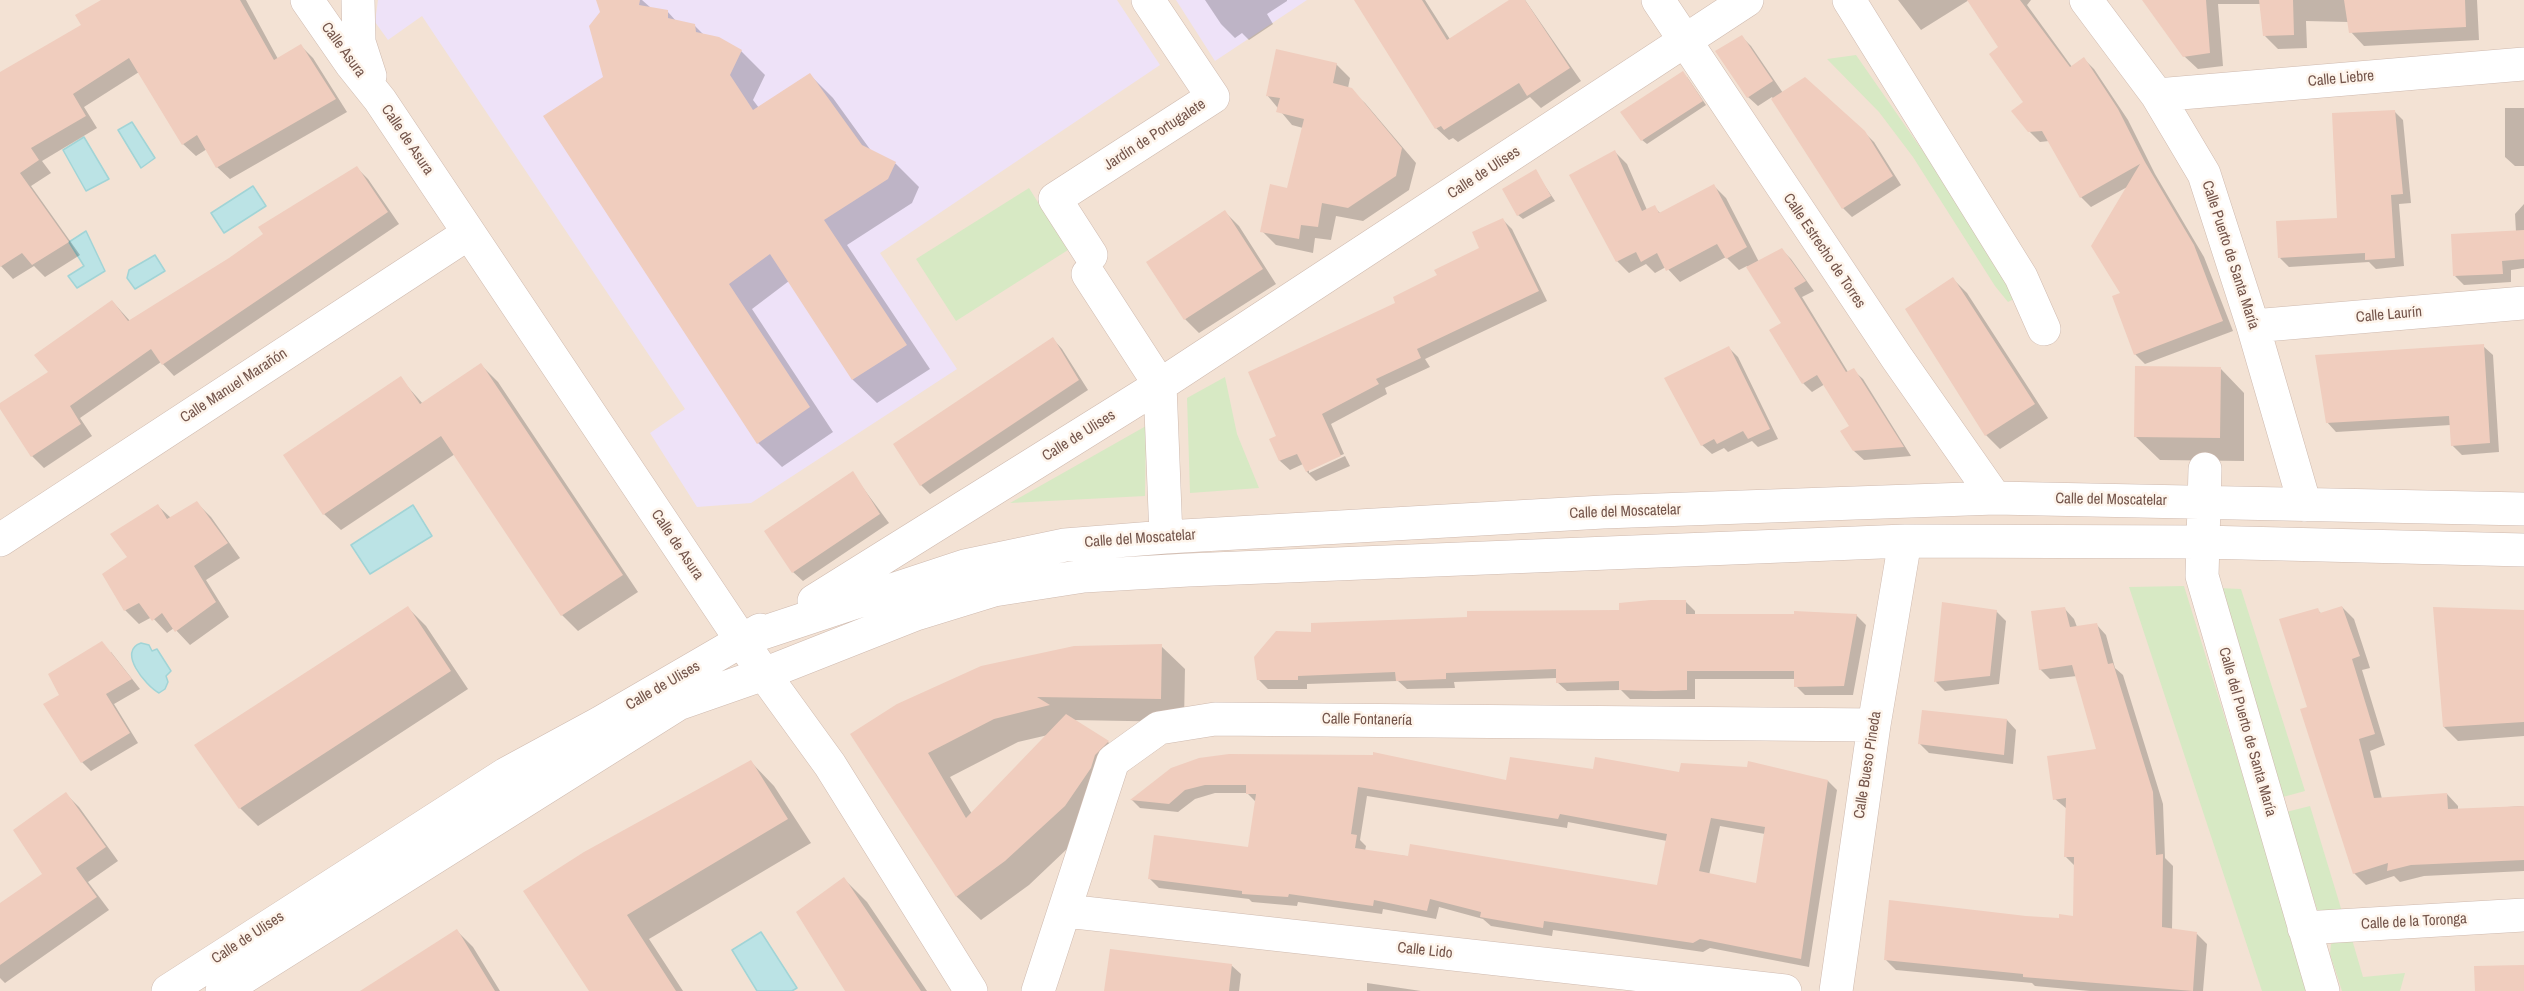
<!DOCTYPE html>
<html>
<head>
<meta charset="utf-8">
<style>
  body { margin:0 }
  canvas { display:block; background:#fcf1e6 }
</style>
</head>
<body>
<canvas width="2524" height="991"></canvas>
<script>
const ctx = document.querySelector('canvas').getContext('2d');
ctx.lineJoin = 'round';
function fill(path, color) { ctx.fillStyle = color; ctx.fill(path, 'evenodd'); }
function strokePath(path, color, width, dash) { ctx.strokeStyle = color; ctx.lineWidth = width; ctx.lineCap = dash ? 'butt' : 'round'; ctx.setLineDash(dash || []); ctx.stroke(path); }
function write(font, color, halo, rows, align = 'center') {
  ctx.font = font + ' "Archivo Narrow",sans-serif'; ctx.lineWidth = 5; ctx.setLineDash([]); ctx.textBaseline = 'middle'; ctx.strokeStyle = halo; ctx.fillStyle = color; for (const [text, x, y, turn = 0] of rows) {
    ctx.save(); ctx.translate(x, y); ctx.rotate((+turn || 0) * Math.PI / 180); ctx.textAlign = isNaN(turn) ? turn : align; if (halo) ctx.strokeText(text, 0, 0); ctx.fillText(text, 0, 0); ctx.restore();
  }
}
fill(new Path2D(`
  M0,0H2524V991H0Z`), '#f3e2d4');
fill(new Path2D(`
  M378,0H1117L1160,65L880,253L957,369L751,503L697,507L650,433L685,409L422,16L388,40L375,22Z
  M1176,0H1307L1215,61Z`), '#eee2f8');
fill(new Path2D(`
  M1856,55L1995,255L2016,298L2008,302L1995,286L1913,157L1879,112L1827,59Z
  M1029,188L1068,250L956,321L916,259Z
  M1225,377L1237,434L1259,488L1190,493L1187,398Z
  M1146,426L1145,496L1010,503Z
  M2184,586L2255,815L2313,991H2262L2129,587Z
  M2218,588L2241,589L2305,791L2283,797Z
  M2310,806L2343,915H2319L2286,812Z
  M2351,936L2363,977L2405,973L2400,991H2342L2330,954L2331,944Z`), '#d7e9c4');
const water = new Path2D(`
  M132,122L155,158L141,168L118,130Z
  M84,137L109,179L86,191L63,150Z
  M253,186L266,206L224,233L211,213Z
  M86,231L105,271L77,288L68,276L84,266L69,242Z
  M155,255L165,271L135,289L127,278L129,270Z
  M413,505L432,536L370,574L351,545Z
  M141,643L149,645L152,651L157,649L171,671L166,676L168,682L165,689L159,693C145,685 117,651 141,643Z
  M761,932L797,988L792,991H757L732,950Z`);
fill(water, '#bbe3e5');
strokePath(water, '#a1d4d6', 1.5);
fill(new Path2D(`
  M104,0H246L278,59L301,46L313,58L347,112L230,179L217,167L207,149L196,156L183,144L139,72L84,107L97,128L42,161L51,173L31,186L80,255L45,277L34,266L13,279L0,265V74L83,25Z
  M598,0H642L651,8L667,11L677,22L694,25L704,35L741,51L765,75L753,100L759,108L810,75L833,98L872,152L896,164L919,187L912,203L847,245L930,369L877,403L853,380L789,281L752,309L833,432L782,467L758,443L604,77L602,12Z
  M1205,0H1287V1L1267,14L1273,24L1249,40L1242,33L1235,38L1221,24Z
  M1356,0H1425L1481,88L1512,0H1525L1581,81L1541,108L1530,97L1458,142L1453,138L1449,140L1436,128Z
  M1898,0H1969L1921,30Z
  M1969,0H2031L2027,5L2072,67L2084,59L2094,69L2128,120L2155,174L2204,257L2233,331L2145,364L2135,354L2129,186L2091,207L2081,197L2049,141L2040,142L2029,131L2025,102L2000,48Z
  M2144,0H2477L2479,40L2364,46L2351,32L2349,22L2306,21L2307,48L2278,49L2265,36L2261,4H2218L2223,66L2198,69L2184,56Z
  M1742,37L1751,46L1783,93L1864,132L1874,142L1901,185L1852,217L1843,208L1772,97L1758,106L1748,97Z
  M1336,64L1350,78L1348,88L1365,103L1416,163L1409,190L1363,221L1336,216L1331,240L1315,238L1313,253L1276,245L1262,231L1288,190L1303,128L1292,125L1267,95Z
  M1687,77L1706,105L1647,144L1642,140Z
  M2505,108H2524V166H2515L2505,157Z
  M2394,111L2403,120L2411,203L2399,204L2404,266L2376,269L2369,262L2289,267L2280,258L2339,220Z
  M1615,152L1627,164L1647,210L1654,207L1661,214L1714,186L1726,198L1759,262L1782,250L1791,259L1814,291L1802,297L1848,372L1853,370L1863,379L1911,456L1864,460L1854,451L1852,427L1825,384L1812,392L1803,383L1783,324L1747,266L1739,270L1726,257L1680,282L1666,267L1655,273L1646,264L1629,273L1617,261Z
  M357,168L368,179L399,224L174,376L161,362L80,418L92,436L44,468L32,456L0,405L50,373L112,301L130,321L230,259Z
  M1535,171L1555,201L1523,219L1518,215Z
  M2524,204V268L2511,270V282L2464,285L2455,276L2516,232L2515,214Z
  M1225,212L1239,226L1276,284L1199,333L1185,319Z
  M1503,220L1512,229L1547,301L1425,359L1430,367L1385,388L1387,394L1331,424L1344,454L1309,469V473L1345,456L1350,466L1316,481L1307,472L1303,464L1290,470L1280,461L1271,440L1278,436L1397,304L1480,249Z
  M1953,279L1967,293L2048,418L2000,449L1986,435Z
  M1053,339L1062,349L1088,390L930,494L921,485Z
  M2483,346L2493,355L2499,452L2462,455L2452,445L2451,425L2336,432L2327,422Z
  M1729,348L1738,357L1778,439L1758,447L1752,441L1728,452L1724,448L1712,454L1702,445Z
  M481,365L498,382L638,592L578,631L562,615L455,454L341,530L324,514L400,378L423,404Z
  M2221,369L2244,393V461L2160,460L2136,437Z
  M852,473L889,523L803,581L793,572Z
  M197,503L211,517L240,558L206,580L229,617L190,645L174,628L167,633L152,617L139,624L125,610L129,558L158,506L171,518Z
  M1686,602L1695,611V616L1856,615L1866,625L1853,695H1805L1796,686V679H1695V699H1630L1621,690L1567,691L1557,682V678L1454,682L1455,688L1407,689L1398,681L1307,684V689H1268L1258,679L1313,633L1620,612Z
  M1944,604L1996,611L2006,621L1999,684L1945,691L1936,682Z
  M2342,607L2354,619L2370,668L2362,670L2385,745L2370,751L2382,799L2447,794L2458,806V810L2524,806V871L2424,876L2400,882L2394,876L2366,885L2354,873L2309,708L2317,610L2322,614Z
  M408,608L426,626L468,689L258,826L240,808Z
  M2064,608L2074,619L2077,627L2096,624L2106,635L2115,668L2123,675L2163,804L2165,858L2173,866L2172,930L2197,934L2207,944L2203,991H2090L2035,986L2032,983L1896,970L1886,960L2074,917L2076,867L2066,857L2067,809L2055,799L2098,751L2077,676L2050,679L2040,669Z
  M2524,611V736L2458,741L2444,727Z
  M1161,646L1185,669L1184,722L1072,720L1108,742L1131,766L1119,778L1088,829L1029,885L981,920L957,897L852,734ZM1048,735L972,814L950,777L1018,742Z
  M111,652L140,689L114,704L138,743L91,771L82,762L61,695Z
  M2007,720L2016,730L2013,764L1929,753L1920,744Z
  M751,762L774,786L811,843L649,939L683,991H591L525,892Z
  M1172,769L1507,782L1594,770L1828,781L1837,790L1809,967L1710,948L1703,952L1553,930L1552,936L1491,926L1483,919L1439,907L1436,919L1383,909L1382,914L1298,902L1297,906L1252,902L1249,899L1159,888L1150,879L1250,849L1256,802L1247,793H1215L1195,799L1178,812L1140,808L1132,800ZM1367,796L1567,828L1568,822L1667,841L1658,887L1365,851L1366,846L1360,840ZM1720,826L1765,834L1757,885L1709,875Z
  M66,794L79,807L118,861L88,882L109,910L5,983L0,978V904L44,874Z
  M844,879L867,902L927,991H847Z
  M457,931L473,947L500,991H363Z
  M1231,965L1241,974L1239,991H1105Z
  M1367,983L1421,991H1367Z`), '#0003');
fill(new Path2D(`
  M101,0H240L274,60L301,44L336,99L216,168L197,135L182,145L129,58L73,94L86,116L31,148L39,160L20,173L69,242L32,265L22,253L0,267V72L81,25L75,15Z
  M596,0H640L639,5L668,10V18L695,24L696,32L719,37L742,50L730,75L753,110L810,73L862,145L896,162L888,179L824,220L907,345L852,380L770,254L729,284L810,407L757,444L543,116L603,77L589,26L600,12Z
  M1354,0H1422L1447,40L1509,0H1525L1570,68L1527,96L1519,83L1444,130L1441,126L1435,129Z
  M1967,0H2020L2070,67L2084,57L2118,109L2145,162L2194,245L2223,321L2134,355L2112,296L2120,293L2091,246L2140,164L2080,198L2042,131L2028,132L2011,111L2023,102L1989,54L1998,47Z
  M2142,0H2206L2210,53L2183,57Z
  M2259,0H2293L2294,35L2263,36Z
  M2344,0H2465L2466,27L2349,33Z
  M1742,35L1773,81L1747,98L1715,51Z
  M1276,49L1337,63L1333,83L1352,88L1402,148L1396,176L1348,208L1322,203L1318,227L1301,225L1299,239L1260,232L1270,184L1287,188L1304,119L1276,112L1280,98L1266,96Z
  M1683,71L1703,101L1641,141L1620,112Z
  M1805,77L1865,131L1893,176L1842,209L1771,99Z
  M2395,110L2403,194L2391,195L2395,258L2365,260V253L2278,258L2276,221L2337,218L2332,113Z
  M1615,150L1642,211L1655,205L1659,213L1714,184L1747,247L1726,259L1717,244L1666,271L1657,253L1641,262L1636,252L1616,262L1569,175Z
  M357,166L388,212L162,365L151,349L70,406L81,424L31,457L0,409V403L48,372L34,355L112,300L128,321L229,258L263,234L258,227Z
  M1536,169L1551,196L1517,216L1502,189Z
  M1225,210L1263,269L1184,320L1146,262Z
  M1503,218L1539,291L1417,349L1421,358L1376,379L1379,384L1322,414L1341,456L1306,472L1297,454L1279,461L1269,439L1276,436L1248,372L1395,303L1393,297L1437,275L1434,270L1479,248L1472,232Z
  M2524,230V259L2502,261L2503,274L2453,276L2451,234Z
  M1782,248L1806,281L1794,288L1846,372L1854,368L1904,447L1853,451L1840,431L1849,426L1817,375L1802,384L1769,330L1781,323L1746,267Z
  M1953,277L2035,404L1985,436L1905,309Z
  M1053,337L1079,380L920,486L893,444Z
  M2484,344L2490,443L2451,446L2449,416L2326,423L2315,355Z
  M1729,346L1770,429L1748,439L1743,431L1717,444L1714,439L1701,446L1664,378Z
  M481,363L623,575L561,616L441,436L323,515L283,455L401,376L420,404Z
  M2135,366L2221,367L2220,438L2134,437Z
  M853,471L880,514L792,573L764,531Z
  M197,501L228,543L194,566L216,602L175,632L162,613L152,621L139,603L124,611L102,574L127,557L110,534L158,504L167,519Z
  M1651,600H1686V614H1794V611L1857,614L1844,686L1794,687V671H1687V690L1655,691L1619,690V681L1556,683V669L1446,673V679L1396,681L1395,672L1298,676V680H1257L1254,657L1276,631L1311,632V623L1467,617V611L1619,610V603Z
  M1942,602L1997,610L1990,676L1934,682Z
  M408,606L451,671L239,809L194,745Z
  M2342,606L2360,656L2352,659L2375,734L2359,739L2374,798L2447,793L2448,809L2524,806V860L2411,865L2387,871L2388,863L2353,874L2300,709L2307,707L2279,619L2318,608L2320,613Z
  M2065,607L2070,627L2097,623L2108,664L2113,663L2153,792L2156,855L2163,854L2162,927L2197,932L2193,991L2023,977V974L1884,960L1889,900L2026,916L2059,918V914L2073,916L2074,857H2064L2066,798L2053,800L2047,756L2096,749L2072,665L2039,670L2031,611Z
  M2433,607L2524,610V722L2443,727Z
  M102,641L132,679L106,694L130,733L81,763L43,704L59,695L48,674Z
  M1162,644L1161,699L1037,697L1050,705L994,719L928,753L966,818L1066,714L1109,741L1095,755L1091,768L1065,806L1005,861L956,897L850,734L897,704L981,666L1074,646Z
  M1922,710L2007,719L2004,755L1918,744Z
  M1373,752L1506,780L1510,757L1593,769L1595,757L1679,772L1681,763L1747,767L1748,761L1828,780L1801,959L1700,939L1693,943L1544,921L1543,928L1480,917L1481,912L1430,899L1427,911L1374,900L1373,906L1289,894L1288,897L1242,894V891L1148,879L1154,835L1248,847L1256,794H1246V785H1205L1185,790L1169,804L1130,800L1171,768L1199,758L1229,754L1373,755ZM1358,787L1558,819L1560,814L1667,834L1657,885L1410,844L1408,856L1355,848L1357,835L1351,834ZM1711,818L1765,827L1756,883L1699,871Z
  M751,760L788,819L627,915L676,991H589L523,891L584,852Z
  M66,792L106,847L76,868L97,897L0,965V903L42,874L13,830Z
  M844,877L921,991H845L796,912Z
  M457,929L495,991H360Z
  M1110,949L1232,964L1229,991H1104Z
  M2524,965V991H2475L2474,966Z`), '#f0cdbe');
const minor = new Path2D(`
  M307,0L352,65L380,100L764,674L830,765L971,991
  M358,0L359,42L370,76
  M1658,0L1897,358L1995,498
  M1849,0L2021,277L2044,329
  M2086,0L2157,95L2204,174L2253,326L2305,505
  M2157,95L2524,64
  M1091,255L1055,199L1213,97L1148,0
  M2253,326L2524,303
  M2205,469L2202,576L2323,991
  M1166,537L1160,385L1747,0
  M0,540L469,233
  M814,601L1160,385L1088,274
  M741,640L965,566L1065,545L1166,537L1603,512L1995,498L2524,509
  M1066,911L1785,991
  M2304,928L2524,915
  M168,991L506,774L600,723L760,630
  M222,991L678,704L764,674L916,614L994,590L1084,576L1188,570L1905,541L2202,542L2524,550
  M1038,991L1113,761L1159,728L1215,719L1874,725
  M1836,991L1874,725L1905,541`);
strokePath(minor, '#cfbaaf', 34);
strokePath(minor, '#fff', 33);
write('15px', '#74554b', '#fef5ec', [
  ["Calle Asura",343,50,54],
  ["Calle Liebre",2341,79,-5],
  ["Jardín de Portugalete",1155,135,-33],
  ["Calle de Asura",407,140,56],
  ["Calle de Ulises",1484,173,-33],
  ["Calle Estrecho de Torres",1824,251,56],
  ["Calle Puerto de Santa María",2230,255,72],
  ["Calle Laurín",2389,315,-5],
  ["Calle Manuel Marañón",234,386,-33],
  ["Calle de Ulises",1079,436,-32],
  ["Calle del Moscatelar",2111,500,1],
  ["Calle del Moscatelar",1625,512,-2],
  ["Calle del Moscatelar",1140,539,-4],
  ["Calle de Asura",677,545,56],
  ["Calle de Ulises",663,686,-30],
  ["Calle Fontanería",1367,720,1],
  ["Calle del Puerto de Santa María",2247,732,74],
  ["Calle Bueso Pineda",1868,765,-81],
  ["Calle de la Toronga",2414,922,-3],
  ["Calle de Ulises",248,938,-33],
  ["Calle Lido",1425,951,6]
]);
</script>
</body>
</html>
